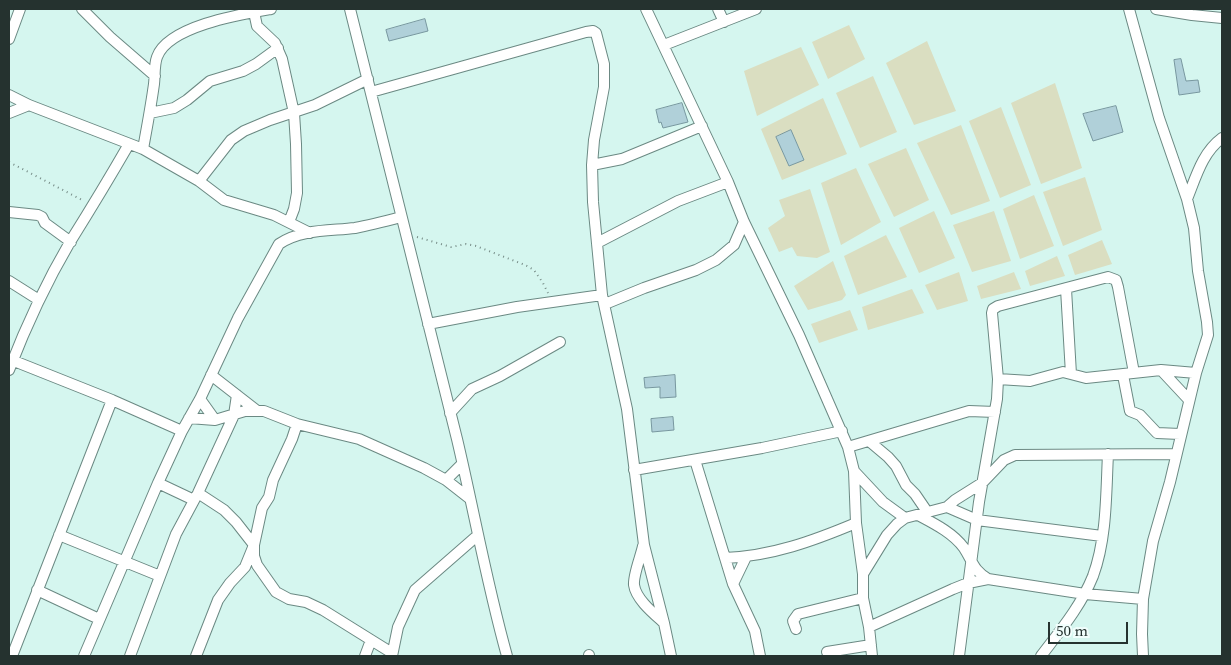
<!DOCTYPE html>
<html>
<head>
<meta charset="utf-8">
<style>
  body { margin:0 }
  #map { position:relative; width:1231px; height:665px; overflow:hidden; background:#d5f6ef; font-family:"Source Serif 4",serif }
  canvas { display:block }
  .frame { position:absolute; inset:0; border:10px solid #25322f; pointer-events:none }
  .scale { position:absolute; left:1048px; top:622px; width:80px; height:22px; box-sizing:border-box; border:2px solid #25322f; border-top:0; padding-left:6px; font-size:15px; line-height:18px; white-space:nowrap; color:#25322f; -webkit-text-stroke:4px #f1fefc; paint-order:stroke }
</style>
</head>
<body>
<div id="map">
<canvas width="1231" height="665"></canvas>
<div class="frame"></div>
<div class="scale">50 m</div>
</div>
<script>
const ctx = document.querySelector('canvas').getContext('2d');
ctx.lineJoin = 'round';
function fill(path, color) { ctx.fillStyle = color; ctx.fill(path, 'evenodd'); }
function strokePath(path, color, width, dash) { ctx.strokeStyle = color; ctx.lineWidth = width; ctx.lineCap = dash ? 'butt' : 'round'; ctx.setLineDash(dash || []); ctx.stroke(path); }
fill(new Path2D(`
  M849,25L865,59L828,79L812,42Z
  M927,41L956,111L914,125L886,63Z
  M801,47L819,85L757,116L744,71Z
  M873,76L897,132L860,148L836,93Z
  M1055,83L1082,168L1041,184L1011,103Z
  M823,98L847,154L782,180L761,129ZM791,131L804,159L789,166L776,137Z
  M1001,107L1031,185L1000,198L969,121Z
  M961,125L990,201L951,215L917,143Z
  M906,148L929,200L894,217L868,164Z
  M856,168L881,222L841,245L821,183Z
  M1085,177L1102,230L1063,246L1043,192Z
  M810,189L830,252L817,258L797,256L792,247L779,252L768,228L785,216L779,200Z
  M1034,195L1054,246L1020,259L1003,209Z
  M934,211L955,258L919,273L899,228Z
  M994,211L1011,261L972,272L953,225Z
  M886,235L907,277L858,295L844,256Z
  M1102,240L1112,264L1075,275L1068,255Z
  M1057,256L1065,276L1030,286L1025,271Z
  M833,261L846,295L842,300L808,310L794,286Z
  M959,272L968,301L937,310L925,285Z
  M1014,272L1021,289L981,299L977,286Z
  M912,289L924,313L868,330L862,307Z
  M850,310L858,330L819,343L811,324Z`), '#dadec1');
const building = new Path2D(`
  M425,19L428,31L389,41L386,30Z
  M1181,59L1186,81L1198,80L1200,92L1179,95L1174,60Z
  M682,103L688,122L663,128L661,122L659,123L656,110Z
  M1116,106L1123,132L1093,141L1083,114Z
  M791,130L804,160L789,166L776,137Z
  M675,375L676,397L660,398V387L645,388L644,378Z
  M673,417L674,430L652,432L651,419Z`);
fill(building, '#b0d0d9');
strokePath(building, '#78979f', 1);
const minor = new Path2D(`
  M82,9L110,37L155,76
  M350,9C386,152 422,295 457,439C474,511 487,585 507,656
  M646,9L728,182L744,222L799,335L848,447L854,471L856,523L863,574V598L869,627L872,656
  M718,9L724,22
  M1129,9L1159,118L1187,199L1194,228L1198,271L1207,322L1208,335L1196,373L1170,482L1153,541L1143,599L1142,634L1143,656
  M1156,9L1192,15L1222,18
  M254,12L257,26L275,43L282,59L294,113L296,144L297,193L294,209L289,222
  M9,39L20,9
  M664,45L756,9
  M371,92L586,32L593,31L596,33L604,64V87L594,140L592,165L593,202L602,295L627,409L644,545L664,623L671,656
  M9,95L29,105L143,149L199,181L224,200L274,215L310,233
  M9,113L29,105
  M150,113L174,108L187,100L210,81L243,71L256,64L278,48
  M143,149C147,127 151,106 154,84C155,76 154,65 157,57C168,26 242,14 271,9
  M592,165L622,159L702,126
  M199,181L231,140L244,131L270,120L315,105L368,79
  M1187,199C1196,177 1202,153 1222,138
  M9,212L38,215L42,217L45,223L71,242
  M597,243L678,201L728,182
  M9,281L39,300
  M1066,289L1071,374
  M605,304L644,288L696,270L716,260L734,245L744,222
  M428,324L517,307L602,295
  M9,359L112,400L182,431
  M9,370C26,326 46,283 70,242C90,210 110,177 129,144
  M1161,370L1189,400
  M211,375L256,410
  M1123,375L1130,411L1140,415L1157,433L1180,434
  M998,379L1030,381L1063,372L1086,378L1161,370L1196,373
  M200,399L215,420
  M450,413L472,389L500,376L560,342
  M189,418L215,420L245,411H264L297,424L359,439L424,468L446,480L469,498
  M869,441L888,457L896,466L906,485L915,494L928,513
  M848,447L969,411L995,412
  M695,460L733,584L755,631L760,656
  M634,470L762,448L842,431
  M854,471L883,502L905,518
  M446,480L462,464
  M158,483L194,500
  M198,493L224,510L236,522L254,545V556L257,565L276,592L289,599L306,602L323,610L392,653
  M947,507L977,520L1102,536
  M918,515C935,524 953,533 964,548C973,562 973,570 988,579
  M59,535L160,576
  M643,546C641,556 633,575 634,585C636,599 653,613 663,622
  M725,558C772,556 813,541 856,523
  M863,574L887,535L897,524L905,518L947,507L955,500L982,483L1004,460L1015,455L1176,454
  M733,584L746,557
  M37,590L99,619
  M869,627L953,589L968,583L988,579L1085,594L1143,599
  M796,629L793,621L798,614L863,598
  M827,652L871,645
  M589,655V656
  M12,656L112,400
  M84,656L158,483L182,431L200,399L238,318L279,244C300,229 331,231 355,228C371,225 386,221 401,217
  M130,656L176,534L198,493L234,415L237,395
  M196,656L218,600L230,583L245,567L254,545L262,508L269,497L273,480L292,439L297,424
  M365,656L371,640
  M392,656L398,627L415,590L478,535
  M959,656L979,502L997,399L998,379L992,313L993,309L998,306L1108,277L1116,280L1118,287L1134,373
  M1041,656C1060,631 1081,606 1093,576C1107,538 1106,493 1108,454`);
strokePath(minor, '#6b8983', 12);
strokePath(new Path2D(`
  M9,162L84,201
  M417,237L451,247L466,244L476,246L525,265L534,270L543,283L548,293`), '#768c87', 2, [1, 4]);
strokePath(minor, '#fff', 10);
</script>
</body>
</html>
